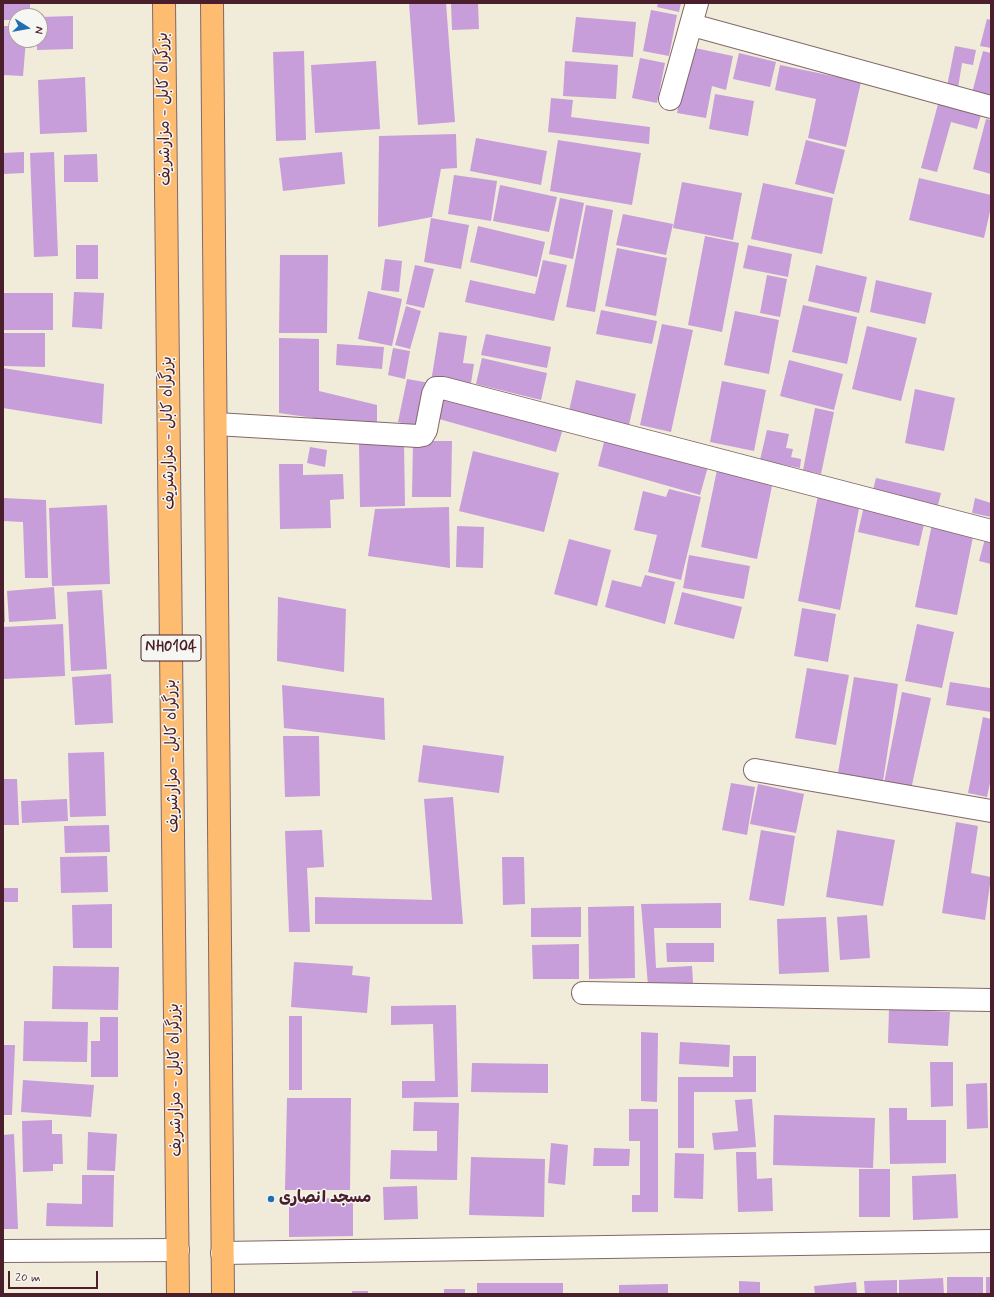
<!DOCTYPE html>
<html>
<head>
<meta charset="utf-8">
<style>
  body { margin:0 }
  #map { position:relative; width:994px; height:1297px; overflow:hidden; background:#f0ecd9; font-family:Mynerve,sans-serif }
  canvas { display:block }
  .frame { position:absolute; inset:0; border:4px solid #4a1f2b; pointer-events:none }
  .north { position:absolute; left:8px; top:8px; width:40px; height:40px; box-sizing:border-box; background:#f6f6f2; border:1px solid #b1a0a2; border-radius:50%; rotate:101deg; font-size:11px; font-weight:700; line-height:16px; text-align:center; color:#4a1f2b }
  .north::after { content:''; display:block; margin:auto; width:14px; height:18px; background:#1f6fb2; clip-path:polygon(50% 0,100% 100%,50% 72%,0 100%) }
  .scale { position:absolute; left:8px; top:1271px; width:90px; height:18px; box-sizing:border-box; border:2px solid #4a1f2b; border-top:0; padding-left:5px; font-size:12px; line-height:14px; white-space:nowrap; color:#4a1f2b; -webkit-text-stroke:3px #f6f6f2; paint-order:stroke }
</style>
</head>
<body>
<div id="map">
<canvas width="994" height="1297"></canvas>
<div class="frame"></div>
<div class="north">N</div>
<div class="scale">20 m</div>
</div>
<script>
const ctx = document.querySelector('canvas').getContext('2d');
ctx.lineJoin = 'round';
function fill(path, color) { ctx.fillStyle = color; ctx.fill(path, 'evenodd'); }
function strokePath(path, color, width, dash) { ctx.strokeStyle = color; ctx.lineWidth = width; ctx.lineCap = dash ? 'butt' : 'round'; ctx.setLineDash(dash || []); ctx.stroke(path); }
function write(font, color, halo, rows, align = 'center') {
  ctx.font = font + ' Mynerve,"Playpen Sans Arabic",sans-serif'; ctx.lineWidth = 3; ctx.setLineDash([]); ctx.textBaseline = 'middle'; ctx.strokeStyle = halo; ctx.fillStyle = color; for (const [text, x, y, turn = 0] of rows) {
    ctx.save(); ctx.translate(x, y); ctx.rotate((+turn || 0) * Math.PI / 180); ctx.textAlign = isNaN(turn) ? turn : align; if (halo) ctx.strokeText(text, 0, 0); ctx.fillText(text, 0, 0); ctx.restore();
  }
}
fill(new Path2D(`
  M3,3H30V16H16V20H3Z
  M409,3H446L455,122L418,125Z
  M451,3H478L479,29L452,30Z
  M658,3H681L679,12L657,7Z
  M651,10L677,15L669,56L643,51Z
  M73,16V49L37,50V40H40V17Z
  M576,17L636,22L633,57L572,52Z
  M987,19L991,20V48L980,46Z
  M3,26H16V40H26L23,76L3,75Z
  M955,46L976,50L973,65L962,63L958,88L947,86Z
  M690,47L733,56L726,90L712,86L706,118L677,113Z
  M304,51L306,140L276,141L273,52Z
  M983,51L991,53V98L972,93Z
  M739,53L776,62L770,87L733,79Z
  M640,58L665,63L657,103L632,98Z
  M376,61L380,129L315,133L311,65Z
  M565,61L618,65L616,99L563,96Z
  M780,65L861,82L846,147L808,138L816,99L775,90Z
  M85,77L87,132L40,134L38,80Z
  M715,94L754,101L748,136L709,129Z
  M551,98L573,100L571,117L650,127L649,144L548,132Z
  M938,104L981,115L977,129L951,122L937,172L921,168Z
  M986,119L991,120V174L973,169Z
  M456,134L457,168L441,169L432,217L378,227L379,136Z
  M476,138L547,151L541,185L470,171Z
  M558,140L641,153L632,205L550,191Z
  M806,140L845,150L834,194L795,184Z
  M24,152V173L3,174V153Z
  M54,152L58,256L34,257L30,153Z
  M342,152L345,184L283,191L279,158Z
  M97,154L98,182H64V155Z
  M454,175L497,181L491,221L448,214Z
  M919,178L991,195V207L984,238L909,220Z
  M682,182L742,193L733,240L673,228Z
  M763,183L833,198L822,254L751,239Z
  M500,185L557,197L549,232L493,221Z
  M560,198L584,203L573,259L549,254Z
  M586,205L613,210L595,312L566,307Z
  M623,214L673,224L666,255L616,245Z
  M431,218L469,225L461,269L424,262Z
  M478,226L545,242L537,277L470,262Z
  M705,236L739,243L722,332L688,325Z
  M76,245H98V279H76Z
  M748,245L792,254L788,277L743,268Z
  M617,248L667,258L656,316L605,306Z
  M280,255H328L327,333H279Z
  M385,259L402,261L399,292L381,290Z
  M543,260L567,265L554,321L465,302L470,280L535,294Z
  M415,265L434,269L424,308L406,304Z
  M816,265L867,277L859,313L808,301Z
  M767,275L787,279L780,317L760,313Z
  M876,280L932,293L925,324L870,312Z
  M368,291L402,299L392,346L358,339Z
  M74,292L104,293L102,329L72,327Z
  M3,293H53V330H3Z
  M803,305L857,317L847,364L792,352Z
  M406,306L421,311L410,349L395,345Z
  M601,310L657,321L652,344L596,334Z
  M735,311L779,320L769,374L724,365Z
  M662,324L693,330L671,432L640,425Z
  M867,326L917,338L901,401L852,389Z
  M439,332L467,336L463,363L474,364L470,389L431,382Z
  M3,333H45V367L3,366Z
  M486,334L551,347L547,368L481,355Z
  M279,338L319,339V391L377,405V427L279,413Z
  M337,344L384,347L382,369L336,365Z
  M393,348L410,351L405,379L388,375Z
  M482,358L547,373L541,400L476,384Z
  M789,360L843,374L834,410L780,396Z
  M3,368L104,384L102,424L3,408Z
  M407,379L430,383L421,427L398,422Z
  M576,380L636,394L629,425L569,411Z
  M722,381L766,390L754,451L710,442Z
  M915,389L955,398L944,451L905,443Z
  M439,390L564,425L556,452L432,417Z
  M815,408L834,412L821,474L803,470Z
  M767,430L789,434L786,448L793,449L791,457L801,459L800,468L760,460Z
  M606,434L709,463L700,495L598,466Z
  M413,441H452L451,497H412Z
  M404,443L405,506L360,507L359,444Z
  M310,447L327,450L325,467L307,463Z
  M473,451L559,473L544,532L459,511Z
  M279,464H303V475L343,474L344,499L330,500L331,528L280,529Z
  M717,470L773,481L757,559L701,547Z
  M876,478L941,493L937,509L872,494Z
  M669,489L701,497L681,580L648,572L657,535L634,530L643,491L666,497Z
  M818,495L860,503L840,610L798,601Z
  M3,498L46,500L48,578H25L23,522L3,521Z
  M975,498L991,503V517L972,513Z
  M107,505L110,584L52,586L49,508Z
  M864,506L925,520L919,546L858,532Z
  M449,507L450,568L368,556L375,509Z
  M932,524L974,532L957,615L915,607Z
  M457,526L484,527L483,568L456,567Z
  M569,539L611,550L597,606L554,594Z
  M985,539L991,540V564L979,561Z
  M689,555L750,566L744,599L683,588Z
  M645,575L675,582L665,624L605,607L612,580L641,587Z
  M54,587L56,619L9,622L7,591Z
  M102,590L107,669L71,671L67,592Z
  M682,592L742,607L734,639L674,624Z
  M3,594H4L5,622H3Z
  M278,597L346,609L344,672L277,661Z
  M802,608L836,614L828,662L794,656Z
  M63,624L65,676L3,679V627Z
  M917,624L954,632L942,688L905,681Z
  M807,668L849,675L836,745L795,738Z
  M111,674L113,723L75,725L72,677Z
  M854,677L898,684L883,781L838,773Z
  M950,682L990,688L991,685V712L946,705Z
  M282,685L384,698L385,740L284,728Z
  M902,692L931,698L910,794L883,788Z
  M983,717L991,719V778L987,797L968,793Z
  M283,736H319L320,796L285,797Z
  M423,745L504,756L499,793L418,782Z
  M104,752L106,816L70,817L68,753Z
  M3,779H17L19,825H3Z
  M731,783L755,787L747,835L722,830Z
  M758,784L804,794L796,833L750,824Z
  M453,797L463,924H315V897L432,900L424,799Z
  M67,799L68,821L22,823L21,801Z
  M956,822L978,826L971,873L991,877L985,920L942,913Z
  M109,825L110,852L65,853L64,826Z
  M322,830L324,867L307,868L310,932H289L285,831Z
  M761,830L795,836L784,906L749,900Z
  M837,830L895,840L883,906L826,897Z
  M107,856L108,892L61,893L60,857Z
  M502,857H524L525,904L503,905Z
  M3,888H18V902H3Z
  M721,903V928H654L656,968L692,966L693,983L648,985L641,904Z
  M112,904V948H73L72,905Z
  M634,906L635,978L589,979L588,907Z
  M581,907V937H531V908Z
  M867,915L870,958L840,960L837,917Z
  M826,917L829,972L779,974L777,919Z
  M666,943H714V962H667Z
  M579,944V979H533L532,945Z
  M294,962L353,966L352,975L370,977L367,1013L291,1007Z
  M53,966L119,967L118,1010L52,1009Z
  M456,1005L458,1097L402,1098V1081H435L433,1024L391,1025V1006Z
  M889,1009L950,1012L948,1046L888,1043Z
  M289,1016H302V1090H289Z
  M100,1017H118V1077H91V1041H100Z
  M24,1021L88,1022L87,1062L23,1061Z
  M641,1032L658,1033L657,1102L641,1101Z
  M680,1042L730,1045L729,1067L679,1064Z
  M3,1045H15L12,1115H3Z
  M733,1056H756V1092H694V1148H678V1077H733Z
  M930,1062H953V1106L931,1107Z
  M472,1063L548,1064V1093L471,1092Z
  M23,1080L94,1085L91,1117L21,1112Z
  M987,1083L988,1128L967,1129L966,1084Z
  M287,1098H351L350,1190H285Z
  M752,1099L756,1147L714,1150L712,1133L738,1131L735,1100Z
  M414,1102L459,1103L457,1180L390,1179L391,1150L437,1151V1131H413Z
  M889,1108H907V1120H946V1163L890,1164Z
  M629,1109H658V1212H632V1195H640V1141H629Z
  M774,1115L875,1118L873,1168L773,1165Z
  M52,1120V1134H62L63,1164H53V1171L23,1172L22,1121Z
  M88,1132L117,1134L115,1171L87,1170Z
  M14,1134L18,1229H3V1135Z
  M551,1143L568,1145L565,1185L548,1183Z
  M594,1148L630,1149L629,1166H593Z
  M736,1152H756L757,1179L772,1178L773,1211L738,1212Z
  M675,1153L704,1154L703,1199L674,1198Z
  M471,1157L545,1159L544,1217L469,1215Z
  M859,1169H890V1217H859Z
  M956,1174L958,1218L913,1220L912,1176Z
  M82,1175H114L113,1227L46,1226L47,1203L82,1204Z
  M417,1186L418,1219L384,1220L383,1187Z
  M353,1198V1236L289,1237V1199Z
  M947,1277H983V1294H947Z
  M986,1277H991V1294H986Z
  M943,1278L944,1294H899V1280Z
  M897,1280V1294H865L864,1281Z
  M739,1281L760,1282V1294H739Z
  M856,1282L857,1294H815L814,1286Z
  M477,1283H563V1294H477Z
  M668,1284V1294H619V1285Z
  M444,1289H465V1294H444Z
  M352,1291H368V1294H352Z`), '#c79dda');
const minor = new Path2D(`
  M692,25L991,107
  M670,99L697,3
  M216,424L418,436L423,435L426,430L433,394L436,388H443L991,531
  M755,770L991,811
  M583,993L991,1000
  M3,1251L178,1250
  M222,1253L991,1241`);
const trunk = new Path2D(`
  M164,3L178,1294
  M212,3L223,1294`);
strokePath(minor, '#846768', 24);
strokePath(trunk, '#846768', 24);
strokePath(minor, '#fff', 22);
strokePath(trunk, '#fdbc70', 22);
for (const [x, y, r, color] of [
  [271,1199,4,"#1f6fb2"]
]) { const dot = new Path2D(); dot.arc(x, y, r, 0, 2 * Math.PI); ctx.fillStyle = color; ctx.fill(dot); strokePath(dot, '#f6f6f2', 1.5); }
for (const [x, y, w] of [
  [171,648,60]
]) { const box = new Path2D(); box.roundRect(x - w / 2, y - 13, w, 26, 3); ctx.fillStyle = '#f6f6f2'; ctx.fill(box); strokePath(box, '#4a1f2b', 1); }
write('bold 15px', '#4a1f2b', null, [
  ["NH0104",171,648]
]);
write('16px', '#4a1f2b', '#f6f6f2', [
  ["بزرگراه کابل - مزارشریف",165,109,-91],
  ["بزرگراه کابل - مزارشریف",169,433,-91],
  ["بزرگراه کابل - مزارشریف",173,756,-91],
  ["بزرگراه کابل - مزارشریف",176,1080,-91]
]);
write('bold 16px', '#4a1f2b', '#f6f6f2', [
  ["مسجد انصاری",279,1199]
], 'left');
</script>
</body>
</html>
